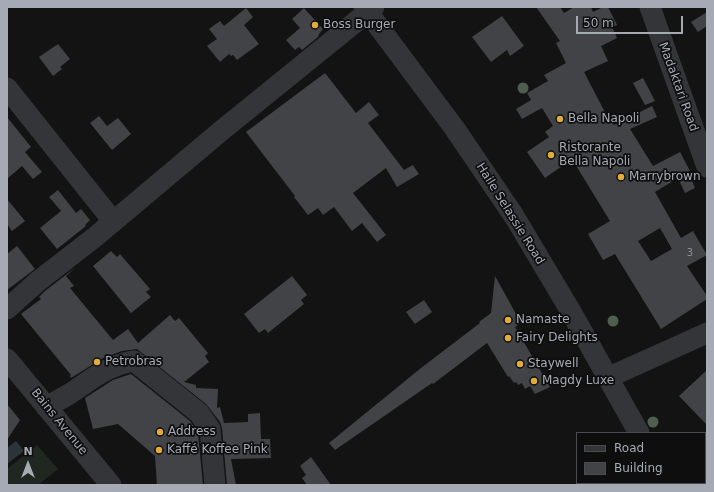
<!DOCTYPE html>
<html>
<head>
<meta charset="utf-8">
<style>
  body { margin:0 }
  #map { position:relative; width:714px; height:492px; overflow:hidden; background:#131314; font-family:"DejaVu Sans",sans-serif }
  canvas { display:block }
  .frame { position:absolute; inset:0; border:8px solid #a5aab4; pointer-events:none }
  .legend { position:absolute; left:576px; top:432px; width:130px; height:52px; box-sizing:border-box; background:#0e0e0f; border:1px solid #4a4c51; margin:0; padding:5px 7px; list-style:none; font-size:12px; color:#a5aab4 }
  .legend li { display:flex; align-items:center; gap:8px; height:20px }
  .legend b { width:20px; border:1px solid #4a4c51 }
  .north { position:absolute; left:8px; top:444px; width:40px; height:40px; -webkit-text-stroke:3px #0e0e0f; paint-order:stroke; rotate:0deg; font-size:11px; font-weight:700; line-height:16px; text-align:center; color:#a5aab4 }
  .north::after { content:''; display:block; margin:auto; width:14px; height:18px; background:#a5aab4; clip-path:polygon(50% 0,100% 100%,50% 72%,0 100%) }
  .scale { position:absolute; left:576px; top:16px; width:107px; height:18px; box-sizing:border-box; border:2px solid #a5aab4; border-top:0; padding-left:5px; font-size:12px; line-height:14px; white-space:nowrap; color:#a5aab4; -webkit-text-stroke:3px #0e0e0f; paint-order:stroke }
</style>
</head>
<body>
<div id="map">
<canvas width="714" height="492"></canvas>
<div class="frame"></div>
<ul class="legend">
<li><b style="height:5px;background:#343539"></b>Road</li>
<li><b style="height:11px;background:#424347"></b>Building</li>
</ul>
<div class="north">N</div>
<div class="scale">50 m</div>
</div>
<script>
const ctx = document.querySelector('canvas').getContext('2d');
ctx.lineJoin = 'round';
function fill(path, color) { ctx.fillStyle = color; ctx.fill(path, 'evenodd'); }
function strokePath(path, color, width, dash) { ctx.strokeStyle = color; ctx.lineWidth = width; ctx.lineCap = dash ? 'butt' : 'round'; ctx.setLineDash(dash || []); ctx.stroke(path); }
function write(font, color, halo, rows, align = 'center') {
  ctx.font = font + ' "DejaVu Sans",sans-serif'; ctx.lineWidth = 3.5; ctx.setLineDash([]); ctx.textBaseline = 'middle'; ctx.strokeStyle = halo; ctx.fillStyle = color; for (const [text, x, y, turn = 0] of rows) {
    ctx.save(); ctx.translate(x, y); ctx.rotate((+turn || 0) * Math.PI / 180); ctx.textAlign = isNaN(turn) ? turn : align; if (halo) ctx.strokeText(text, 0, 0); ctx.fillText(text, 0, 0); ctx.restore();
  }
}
fill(new Path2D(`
  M37,445L58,469L38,485H7V469Z`), '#1f2720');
fill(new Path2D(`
  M16,441L24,451L7,464V448Z`), '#2c3339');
fill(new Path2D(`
  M536,7H560L564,13L574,7H591L593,12L603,7H608L617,25L612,27L617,38L601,46L608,61L584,72L608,118L610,117L614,125L652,106L657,117L630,129L653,166L680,152L690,171H688L695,188L685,193L678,178L655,192L681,238L693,231L707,255L687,266L707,296V299L661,329L615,254L603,260L588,234L610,221L572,159L545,178L527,152L549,137L545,132L553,126L542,108L522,119L516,109L531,100L527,93L548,81L544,75L566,63L556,43L560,41ZM660,228L672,249L651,261L638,241Z
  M246,8L253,17L244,25L259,44L237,60L233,55L231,56L229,54L220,62L207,46L217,39L209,29L220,21L224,26Z
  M304,8L323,29L319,34L318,37L302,50L299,47L295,50L286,40L300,28L292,19Z
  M707,12V26L698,32L691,22Z
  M502,16L524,46L510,56L507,50L491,62L472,37Z
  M58,44L70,59L60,67L62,69L53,76L39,57Z
  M325,73L356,113L369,102L379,115L368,123L404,170L413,165L419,174L397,187L386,168L353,193L386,235L377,242L362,223L352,231L334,207L323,215L318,208L308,215L294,197L295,196L246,132Z
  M643,78L655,101L645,105L633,83Z
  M99,116L107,126L118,118L131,134L112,150L90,123Z
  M7,117L31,147L25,152L42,172L33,179L22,166L7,179Z
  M58,190L76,213L81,209L90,220L85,225L86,226L57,249L40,228L61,211L49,197Z
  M7,199L25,221L12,231L7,224Z
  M17,246L35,269L7,290V254Z
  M111,251L117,257L120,254L150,289L146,292L151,297L131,313L93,266Z
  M76,267L66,276L74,286L70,288L113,340L128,329L138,343L170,315L175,321L179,318L208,353L205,356L209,362L184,382L196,385V388L218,389L217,408L220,407L224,423L248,422V414L260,413L261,439H270L271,458L231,459L236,485H227L222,428L220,422L206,404L137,349L122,351L103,358L71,378L70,376L71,375L21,314L41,299L39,297L45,291Z
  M292,276L307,295L301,300L304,304L268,333L265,329L259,333L244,314Z
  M495,276L521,323L515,327L550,387L535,394L530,386L525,389L522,383L518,385L516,382L514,383L509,376L508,377L487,343L433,384L432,383L335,450L329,443L421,368L480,323L479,322L491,313Z
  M424,300L432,312L415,324L406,312Z
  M707,370V425L679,396Z
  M131,374L190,421L198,433L203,485H157L155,456L118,424L93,429L85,398L113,380Z
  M7,404L20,420L7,440Z
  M311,457L331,485H307L302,478L306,475L300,466Z`), '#424347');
strokePath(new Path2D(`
  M364,7L455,129L514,216L570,310L639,433
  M650,7L707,167
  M7,88L113,221
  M7,309L37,282L95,237L221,131L374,7
  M7,359L111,485
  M607,378L707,333
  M46,407C55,402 63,398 71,393C92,379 108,365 134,361L199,413L210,429L215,485
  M668,483L669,485`), '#343539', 21);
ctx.fillStyle = '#4e5f4f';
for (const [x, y] of [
  [523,88],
  [613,321],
  [653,422]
]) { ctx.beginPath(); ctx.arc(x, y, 5.5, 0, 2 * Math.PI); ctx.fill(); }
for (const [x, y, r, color] of [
  [315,25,4,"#e2ad3d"],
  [560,119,4,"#e2ad3d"],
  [551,155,4,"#e2ad3d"],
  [621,177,4,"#e2ad3d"],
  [508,320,4,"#e2ad3d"],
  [508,338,4,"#e2ad3d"],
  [97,362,4,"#e2ad3d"],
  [520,364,4,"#e2ad3d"],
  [534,381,4,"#e2ad3d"],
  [160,432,4,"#e2ad3d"],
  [159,450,4,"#e2ad3d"]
]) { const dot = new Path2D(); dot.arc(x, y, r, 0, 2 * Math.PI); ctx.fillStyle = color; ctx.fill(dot); strokePath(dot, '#0e0e0f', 1.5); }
write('10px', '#8c9099', null, [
  ["3",690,253]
]);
write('12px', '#a5aab4', '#0e0e0f', [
  ["Boss Burger",323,25],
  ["Bella Napoli",568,119],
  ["Ristorante",559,148],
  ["Bella Napoli",559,162],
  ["Marrybrown",629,177],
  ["Namaste",516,320],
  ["Fairy Delights",516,338],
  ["Petrobras",105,362],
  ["Staywell",528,364],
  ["Magdy Luxe",542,381],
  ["Address",168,432],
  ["Kaffé Koffee Pink",167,450]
], 'left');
write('12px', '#a5aab4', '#0e0e0f', [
  ["Madaktari Road",678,87,70],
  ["Haile Selassie Road",510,214,58],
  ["Bains Avenue",59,422,51]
]);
</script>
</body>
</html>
